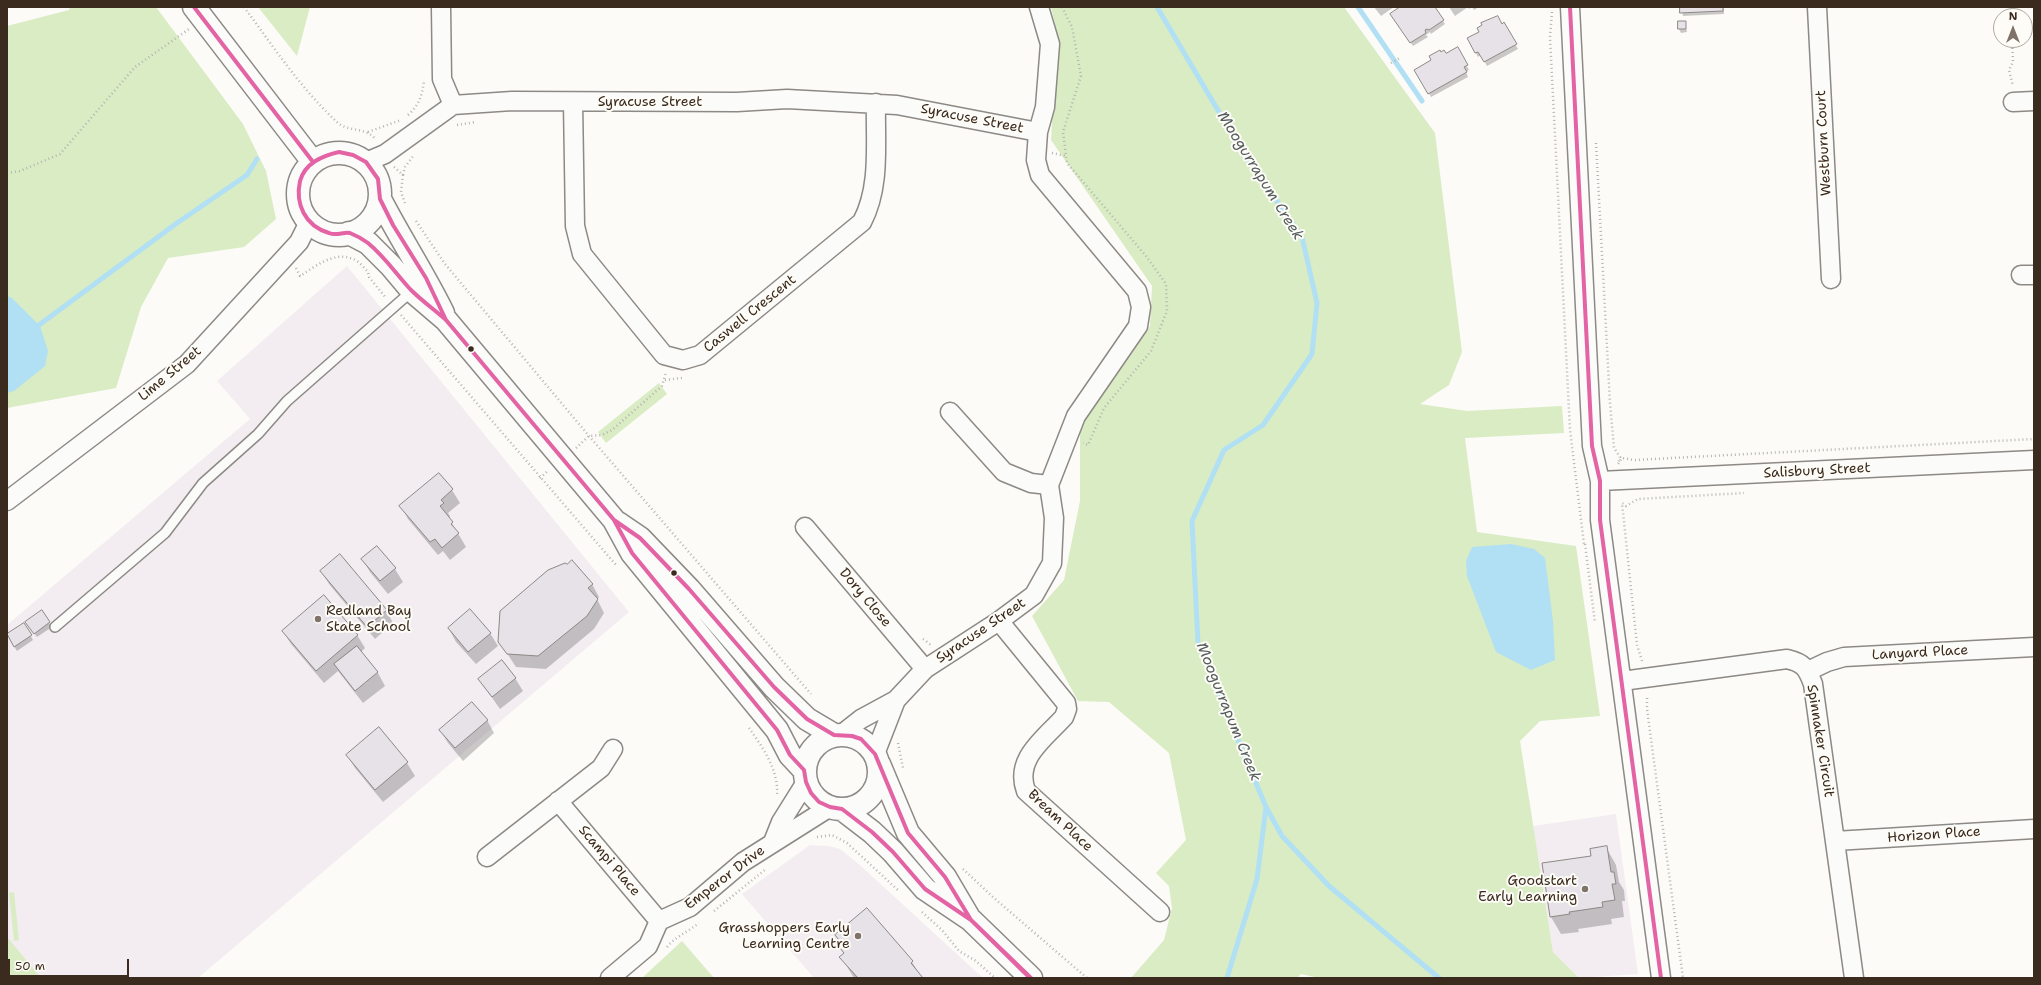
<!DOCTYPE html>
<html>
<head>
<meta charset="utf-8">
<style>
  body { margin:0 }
  #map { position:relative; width:2041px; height:985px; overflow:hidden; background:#fcfbf8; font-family:"Shantell Sans",sans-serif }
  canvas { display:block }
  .frame { position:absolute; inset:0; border:8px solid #3b2a1e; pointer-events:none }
  .north { position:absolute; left:1993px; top:8px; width:40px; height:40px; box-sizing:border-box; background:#fdfcf7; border:1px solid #afa8a0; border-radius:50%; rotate:0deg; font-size:11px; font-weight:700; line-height:16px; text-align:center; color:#3b2a1e }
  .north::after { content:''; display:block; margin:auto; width:14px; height:18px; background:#7f736a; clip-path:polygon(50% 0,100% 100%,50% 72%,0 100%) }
  .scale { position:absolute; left:8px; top:959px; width:121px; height:18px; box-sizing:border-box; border:2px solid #3b2a1e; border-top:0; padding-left:5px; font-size:12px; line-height:14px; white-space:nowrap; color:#3b2a1e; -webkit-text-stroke:3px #fdfcf7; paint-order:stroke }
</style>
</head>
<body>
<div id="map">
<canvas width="2041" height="985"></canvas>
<div class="frame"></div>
<div class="north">N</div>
<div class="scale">50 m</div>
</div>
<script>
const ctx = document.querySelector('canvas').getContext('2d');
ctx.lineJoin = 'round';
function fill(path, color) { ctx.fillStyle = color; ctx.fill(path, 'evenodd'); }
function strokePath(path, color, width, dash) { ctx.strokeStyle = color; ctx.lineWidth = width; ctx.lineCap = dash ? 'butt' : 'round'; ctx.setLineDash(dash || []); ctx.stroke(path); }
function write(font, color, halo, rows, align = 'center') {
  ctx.font = font + ' "Shantell Sans",sans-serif'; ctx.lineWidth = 4; ctx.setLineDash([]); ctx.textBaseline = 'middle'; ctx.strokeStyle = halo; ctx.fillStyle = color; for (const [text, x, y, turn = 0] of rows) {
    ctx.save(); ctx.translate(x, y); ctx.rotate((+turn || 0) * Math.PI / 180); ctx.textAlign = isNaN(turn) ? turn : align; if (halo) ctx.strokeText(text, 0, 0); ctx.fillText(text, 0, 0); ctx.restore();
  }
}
fill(new Path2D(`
  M347,266L629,612L198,978H7V625L250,419L217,381Z
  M1616,814L1638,974L1579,978L1553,952L1533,826Z
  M810,845L828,846L840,849L861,866L983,978H814L742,894Z`), '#f3edf1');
fill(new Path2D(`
  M70,7H156L243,124L266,171L276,219L244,247L168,258L141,307L116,388L7,408V26L69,10Z
  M258,7H310L297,56Z
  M1051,7H1344L1435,133L1462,352L1449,385L1420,404L1467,411L1562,406L1564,433L1465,438L1477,532L1576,546L1600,716L1540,721L1520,741L1553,952L1579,978H1319L1301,974L1297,978H1131L1164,940L1172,908L1169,886L1156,873L1186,840L1169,753L1109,702L1078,701L1032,616L1064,580L1080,501V421L1150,326L1152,286L1051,140L1057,33Z
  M659,383L667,394L606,443L598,432Z
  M14,892L19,940L14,941L9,893Z
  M7,937L41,978H7Z
  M682,941L714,978H642Z`), '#d9ecc4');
fill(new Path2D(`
  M7,296L12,298L40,326L48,351L45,366L14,391L7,393Z
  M1511,544L1534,549L1545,558L1553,621L1555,660L1531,670L1496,652L1467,576L1466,561L1472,547Z`), '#b1e0f4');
fill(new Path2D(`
  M1374,7H1394L1381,16Z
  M1402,7H1434L1445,24L1431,34L1430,32L1426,35L1428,37L1413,46L1394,18Z
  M1449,7H1472L1469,9L1468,7L1455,16Z
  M1472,7H1479L1474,10Z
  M1681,7H1724V14L1683,16Z
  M1685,22L1687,32L1681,33L1679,29Z
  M1504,24L1518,49L1487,66L1481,55L1478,57L1468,39Z
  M1457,48L1469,70L1466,72L1468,77L1431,97L1416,70Z
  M439,474L452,490L460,503L448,513L450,516L449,518L466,547L450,560L443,551L438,555L408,519L401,506Z
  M362,559L395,569L403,582L388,594L370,572Z
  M321,571L386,610L393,623L375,639L329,584Z
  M592,584L599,597L597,599L604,613L594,629L546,669L516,667L499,641Z
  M42,612L52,627L37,637L29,626Z
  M24,624L33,640L17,651L7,635Z
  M449,629L490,633L498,646L476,664L456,642Z
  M283,631L357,635L365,648L361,652L378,673L385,686L363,703L338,671L324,683L291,644Z
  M515,678L523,691L500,709L479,679Z
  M487,720L494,733L463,761L448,743L440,730Z
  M379,729L407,763L415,776L383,802L355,768L347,755Z
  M1606,847L1616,865L1619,882L1624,890L1625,901H1622L1624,917L1611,919L1612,924L1578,929L1579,932L1561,934L1551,917L1592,857Z
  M836,936L912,962L922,978H854L841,957L844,954Z`), '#0003');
strokePath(new Path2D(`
  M1157,7L1242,151L1302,237L1317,303L1312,354L1263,425L1224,450L1192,521L1198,644L1266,807L1282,836L1329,886L1439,978
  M1358,7L1422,101
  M35,328L177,223L247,175L257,159
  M1227,978L1257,879L1266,807`), '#b1e0f4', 5);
const building = new Path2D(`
  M1400,7H1435L1444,20L1429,30L1427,29L1425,30L1426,33L1410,43L1390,14Z
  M1680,7H1723V11L1680,13Z
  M1498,16L1502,24L1504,22L1517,44L1484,62L1478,52L1475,53L1467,38L1479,32L1477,28L1482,25L1481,23Z
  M1678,21H1686V29H1678Z
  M1458,47L1468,65L1464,67L1467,72L1428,94L1414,70L1431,60L1429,56L1440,50L1441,52L1444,50L1446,53Z
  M439,473L453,489L441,500L444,503L440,506L453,522L451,524L459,533L442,548L435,539L430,542L399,506Z
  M377,546L396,568L380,581L361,559Z
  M340,554L387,610L367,627L320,571Z
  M572,560L593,584L588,588L598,599L587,616L538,656L507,654L498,642L500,611L548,570L565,563L567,564Z
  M324,595L358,635L316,671L282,631Z
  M470,609L491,633L468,652L448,628Z
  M42,610L50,622L34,634L25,622Z
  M24,623L32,635L14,647L7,634Z
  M357,646L378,672L355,691L334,664Z
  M502,660L516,678L492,697L478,679Z
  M472,702L488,720L455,748L439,730Z
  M379,727L408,762L375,790L346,755Z
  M1607,846L1611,872H1614L1616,884H1612L1615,900L1602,902L1603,907L1569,912L1570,914L1550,917L1542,863L1591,856L1590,849Z
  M867,908L913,961L911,963L923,978H858L839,957L844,953L839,947L842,944L835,935Z`);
fill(building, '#e7e1e8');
strokePath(building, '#8d8985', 1);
const service = new Path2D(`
  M55,627L165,533L203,483L258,434L287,401L412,291`);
const minor = new Path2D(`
  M441,7L442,79L453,105
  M1570,7L1592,446L1600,481V520L1661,978
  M1817,7L1831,279
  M573,102L575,226L582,254L664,355L683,360L700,355L862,222C881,186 875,143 876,103
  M2013,102L2034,101
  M1038,132L1045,107L1050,44L1039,7
  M366,162L385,154L453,105L512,101L737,102L787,99L897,105L1038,132L1036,160L1040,175L1137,291L1141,307L1138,326L1076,416L1049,485L1054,518L1052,563L1034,595L999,621L925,669L896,700L875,754
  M2021,275H2034
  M950,412L1004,472L1031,483L1049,485
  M1600,481L2034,460
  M7,501L187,364L299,242L309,222
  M805,527L925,669
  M999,621L1066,703L1067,709L1064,717C1044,739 1014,759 1026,791L1160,912
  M1808,671L1827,662L1844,657L2034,647
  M1622,681L1787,659C1804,663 1807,668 1813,684L1854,978
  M842,734L861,719L896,700
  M558,801L659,921
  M1835,841L2034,829
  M773,842L781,822L806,782
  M487,857L601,768L613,749
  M610,978L648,946L659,921L690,907L743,862L830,807`);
const tertiary = new Path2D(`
  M194,7L313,162
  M298 194a41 41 0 1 1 82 0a41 41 0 1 1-82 0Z
  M380,199C400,238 424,274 443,313
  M349,233L368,243L391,266L412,291L446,320L614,520L632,553L777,730L790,755L804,770
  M618,523L640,538L689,589L774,687L807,719L834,735
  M805 772a37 37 0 1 1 74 0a37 37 0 1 1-74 0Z
  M879,764L908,833L945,877L968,916
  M842,809L872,832L893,852L925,889L971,920L1031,978`);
strokePath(service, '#8d8985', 12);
strokePath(minor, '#8d8985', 21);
strokePath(tertiary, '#8d8985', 25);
strokePath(new Path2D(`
  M244,7C273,46 301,89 338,123C349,132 367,127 376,140
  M1062,7L1072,27L1081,76L1063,132L1067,163L1146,256L1166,284L1167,311L1151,351L1104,408L1088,445L1083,443
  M2010,7V16
  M1552,12L1550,37L1570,430L1584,544
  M2012,40L2013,62L2009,70L2013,86
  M1391,63L1400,58
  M408,115C419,105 422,96 424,81
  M457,125L476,122
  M368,132L401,120
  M1596,143L1610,403L1614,448L1620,457L1618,464L1622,458L1634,460L2034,439
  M1052,153L1066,156
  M394,167L403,175L401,192L405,203
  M7,173L20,171L60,154L135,67L189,29
  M403,175L405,167L414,155
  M416,221L445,264L589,436L811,694
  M296,268L300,276C316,266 334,251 353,259C359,261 364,268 368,272L369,277L386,298
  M401,315L616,565
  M665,380L682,378
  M576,448L589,436L602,435L612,430L662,386L666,372
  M540,478L549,470
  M1585,544L1595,623
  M923,639L930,644H933
  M1642,661L1637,645L1622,503L1626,506L1638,499L1744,493
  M1647,698V709L1683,978
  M749,728C763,748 779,770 777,796
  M898,743L903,768
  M817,837L832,835L847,843L899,891
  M963,869L994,898L1087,978
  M714,911L766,869
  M922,912L942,930L959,951L976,961L995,978
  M667,947C676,936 688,932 699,923`), '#b6b4b1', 2.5, [1, 3]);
strokePath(service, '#fbfbf9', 9);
strokePath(minor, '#fbfbf9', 18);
strokePath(tertiary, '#fbfbf9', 22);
strokePath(new Path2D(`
  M194,7L313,162
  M1570,7L1592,446L1600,481V520L1661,978
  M339,152L353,155L366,162L378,179L380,199L393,225L426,278L446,320C435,310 422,301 411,290C397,275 385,257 368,243C364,240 355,235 350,233C343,232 336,236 329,233C305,226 295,204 300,181C305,163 322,156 339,152Z
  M446,320L614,520
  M446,320L614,520
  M614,520L640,538L689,589L774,687L807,719L834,735L852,736L861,739L875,754L908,833L945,877L971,920
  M614,520L632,553L777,730L790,755L804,770L806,782L811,793L819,802L830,807L842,809L872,832L893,852L925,889L971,920
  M971,920L1031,978H1030Z`), '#e463a4', 4);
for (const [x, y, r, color] of [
  [471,349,3.5,"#3b2a1e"],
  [674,573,3.5,"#3b2a1e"],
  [318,619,4,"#7f736a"],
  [1585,889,4,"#7f736a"],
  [858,936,4,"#7f736a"]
]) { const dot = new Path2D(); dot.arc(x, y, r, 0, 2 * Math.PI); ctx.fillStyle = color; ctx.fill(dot); strokePath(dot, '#fdfcf7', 1.5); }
write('14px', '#3b2a1e', '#fdfcf7', [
  ["Syracuse Street",650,102],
  ["Syracuse Street",972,119,11],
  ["Westburn Court",1824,143,-93],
  ["Caswell Crescent",750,314,-39],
  ["Lime Street",170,374,-40],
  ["Salisbury Street",1817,471,-3],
  ["Dory Close",865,598,50],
  ["Syracuse Street",981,631,-34],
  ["Lanyard Place",1920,653,-3],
  ["Spinnaker Circuit",1820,741,81],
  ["Bream Place",1060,821,43],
  ["Horizon Place",1934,835,-4],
  ["Scampi Place",609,861,50],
  ["Emperor Drive",725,878,-37]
]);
write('14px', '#3b2a1e', '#fdfcf7', [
  ["Redland Bay",326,611,"left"],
  ["State School",326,627,"left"],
  ["Goodstart",1577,881],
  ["Early Learning",1577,897],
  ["Grasshoppers Early",850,928],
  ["Learning Centre",850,944]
], 'right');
write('italic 15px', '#555d5e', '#fdfcf7', [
  ["Moogurrapum Creek",1260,176,58],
  ["Moogurrapum Creek",1228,712,68]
]);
</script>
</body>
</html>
